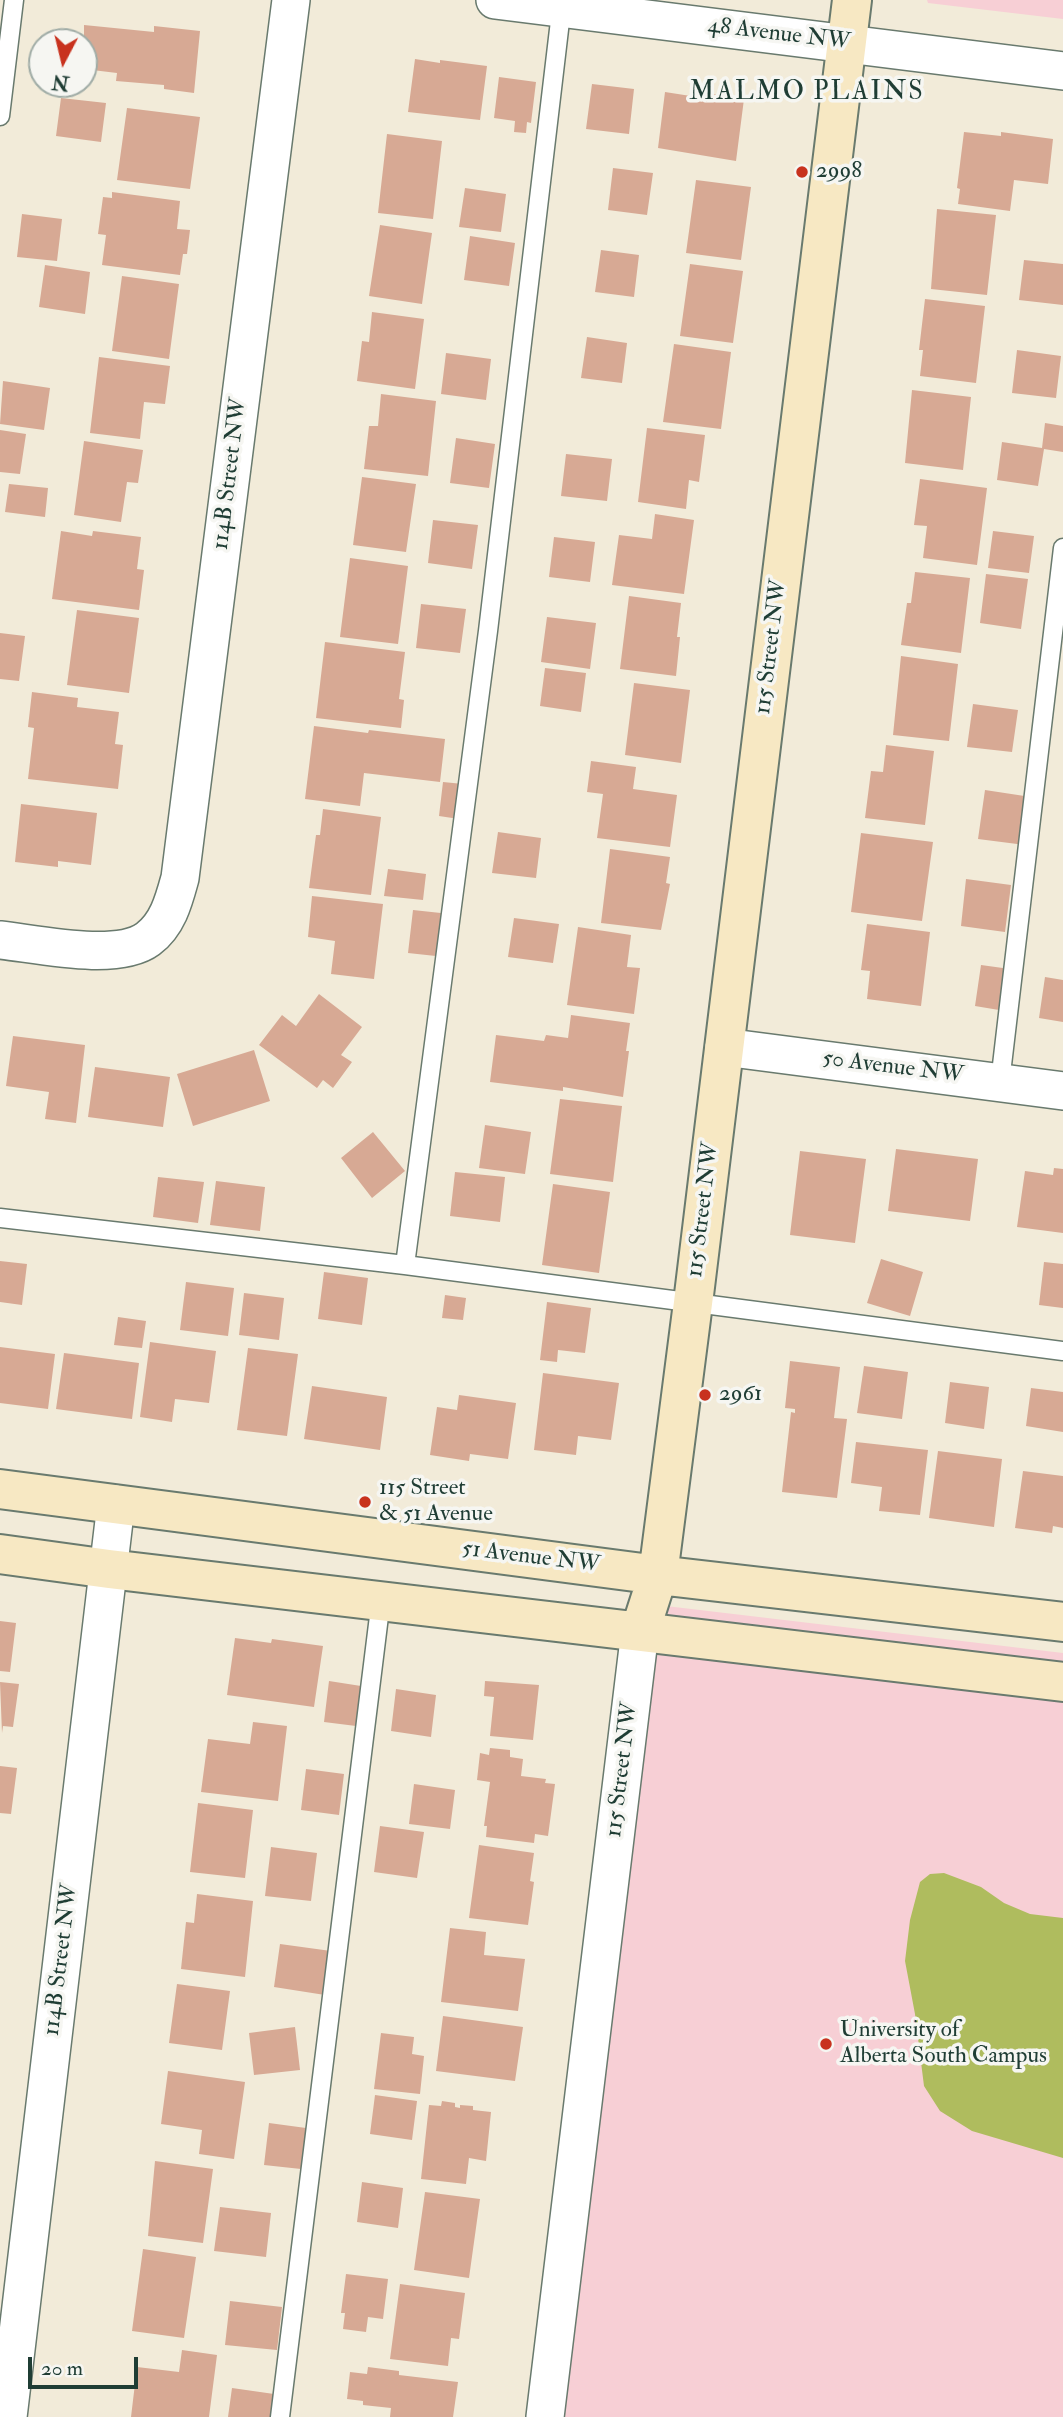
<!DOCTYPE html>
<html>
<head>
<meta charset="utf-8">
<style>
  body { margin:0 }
  #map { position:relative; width:1063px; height:2417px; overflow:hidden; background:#f2ebd9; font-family:"IM FELL Double Pica",serif }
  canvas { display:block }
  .north { position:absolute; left:28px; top:28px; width:70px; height:70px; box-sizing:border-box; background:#f6f6f2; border:2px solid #a0aca6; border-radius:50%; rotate:187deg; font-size:19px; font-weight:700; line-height:28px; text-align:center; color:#1f3d34 }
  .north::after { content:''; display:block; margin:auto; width:24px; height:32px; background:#c8321e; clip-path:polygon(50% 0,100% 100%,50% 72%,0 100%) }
  .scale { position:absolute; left:28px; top:2357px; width:110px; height:32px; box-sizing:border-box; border:4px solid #1f3d34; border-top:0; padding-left:9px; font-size:21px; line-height:24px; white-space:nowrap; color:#1f3d34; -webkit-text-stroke:5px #f6f6f2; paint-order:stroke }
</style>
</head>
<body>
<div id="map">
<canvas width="1063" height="2417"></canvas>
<div class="north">N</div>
<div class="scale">20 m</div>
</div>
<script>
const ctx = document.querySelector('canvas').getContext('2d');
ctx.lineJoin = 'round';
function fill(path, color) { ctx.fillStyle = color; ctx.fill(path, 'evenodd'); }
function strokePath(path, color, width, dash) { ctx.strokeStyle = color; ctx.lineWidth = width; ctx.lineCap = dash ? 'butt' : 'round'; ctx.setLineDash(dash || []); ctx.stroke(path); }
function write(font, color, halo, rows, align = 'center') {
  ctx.font = font + ' "IM FELL Double Pica",serif'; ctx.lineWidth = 7; ctx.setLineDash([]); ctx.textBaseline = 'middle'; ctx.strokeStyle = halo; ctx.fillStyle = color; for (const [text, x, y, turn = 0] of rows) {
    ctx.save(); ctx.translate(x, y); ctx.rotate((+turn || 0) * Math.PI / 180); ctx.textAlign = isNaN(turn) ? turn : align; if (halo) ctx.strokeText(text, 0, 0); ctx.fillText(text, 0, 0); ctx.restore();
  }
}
fill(new Path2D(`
  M927,0H1063V19L928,3Z
  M649,1604L1063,1653V2417H544Z`), '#f7cfd5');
fill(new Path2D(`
  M944,1873L981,1887L1004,1903L1030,1914L1063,1918V2158L972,2131L940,2111L924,2086L915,2014L905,1961L910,1920L920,1882L930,1874Z`), '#afbc5e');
fill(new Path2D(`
  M84,25L154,32V26L200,31L194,93L164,89V85L116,81L117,73L84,69Z
  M415,59L440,63V60L487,66L480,120L408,112Z
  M499,77L536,82L531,123L527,122L526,133L514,132L515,121L494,118Z
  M592,84L634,89L629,134L586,129Z
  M665,92L697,97L698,92L744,99L736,161L658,148Z
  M61,98L106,103L101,142L56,136Z
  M127,108L200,117L190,189L117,180Z
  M964,132L1001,136V132L1053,139L1048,184L1014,180L1010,211L958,204L960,189L957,188Z
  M387,134L442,141L433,219L378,213Z
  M613,168L653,173L647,215L608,210Z
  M696,180L751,187L741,260L686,253Z
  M465,188L506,194L501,232L459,227Z
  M112,192L180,201L177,229L190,230L187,254H183L180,275L102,265L106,235L98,234L103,197L112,198Z
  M937,209L996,215L987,295L931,289Z
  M22,214L62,219L57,261L17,257Z
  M380,225L432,233L422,304L369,296Z
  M470,236L515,243L509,286L464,280Z
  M601,250L639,255L634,297L595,292Z
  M1024,260L1063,264V305L1019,300Z
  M690,264L743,271L733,343L680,336Z
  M45,265L90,272L85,314L39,307Z
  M122,276L179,284L169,359L112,351Z
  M925,299L985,306L976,383L920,376L923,350H919Z
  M372,312L424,319L415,389L357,381L362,341L369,342Z
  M587,337L627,343L622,383L581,378Z
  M674,344L731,352L721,429L663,422Z
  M1017,350L1061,356L1056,398L1012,393Z
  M446,353L491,359L486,400L441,394Z
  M99,357L170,366L165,404L144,402L140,439L90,433Z
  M3,381L50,388L44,430L0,424Z
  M912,390L971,397L963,470L905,463Z
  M381,394L436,401L428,476L364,469L369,426H378Z
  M1045,423L1063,426V452L1044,449L1038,486L997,480L1002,442L1042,448Z
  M647,428L705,435L699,482L689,480L686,509L638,502Z
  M0,430L26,434L20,474L0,472Z
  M456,438L495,444L489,488L450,483Z
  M84,441L143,450L138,483L127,482L121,522L74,515Z
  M566,454L612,459L607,501L561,496Z
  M362,477L416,484L406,552L353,545Z
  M920,479L987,488L977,565L923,558L927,526L914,525Z
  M9,484L48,488L45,517L5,512Z
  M655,514L694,520L684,594L612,585L619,535L652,539Z
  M433,520L478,525L472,569L428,563Z
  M61,531L92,536L93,531L141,537L137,569L144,570L139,610L52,599Z
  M993,531L1034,536L1029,573L988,568Z
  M554,537L595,542L590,582L549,577Z
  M350,558L408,566L398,644L340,637Z
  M915,572L970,578L961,653L901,645L907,603H911Z
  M986,574L1028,579L1021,629L980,623Z
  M629,596L681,603L677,637H680L676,676L620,669Z
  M421,604L466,609L460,653L416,648Z
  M77,610L139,618L129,693L67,685Z
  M547,617L596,623L590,669L541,662Z
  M0,633L25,636L19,681L0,679Z
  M325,642L405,652L399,699L404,700L401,728L316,718Z
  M901,656L958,664L949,741L893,735Z
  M545,668L586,673L581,712L540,706Z
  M634,683L690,690L681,763L625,755Z
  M32,692L78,698L77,707L119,712L115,744L123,745L118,789L28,779L34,728L28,727Z
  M973,704L1018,710L1012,752L967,747Z
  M314,726L368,733L369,730L445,739L440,782L364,773L360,806L305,799Z
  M886,745L934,751L925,825L865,818L871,771L883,772Z
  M591,761L636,767L633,789L677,795L670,847L597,838L603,794L587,792Z
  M443,782L463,784L459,819L439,816Z
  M985,790L1031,797L1025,845L978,839Z
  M21,804L97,813L91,865L58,861V867L15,862Z
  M323,809L381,817L371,895L309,888L316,835H320Z
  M498,832L541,838L536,878L492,873Z
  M861,833L933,842L922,921L851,912Z
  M610,849L670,857L666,883L670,884L661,930L601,923Z
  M388,869L426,874L423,900L384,896Z
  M966,879L1011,885L1005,932L961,926Z
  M312,896L383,904L374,979L331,974L335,941L308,937Z
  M413,910L450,914L445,957L408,953Z
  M514,918L559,924L553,963L508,957Z
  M867,924L930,932L921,1006L867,999L870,971L861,970Z
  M578,927L631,935L627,967L640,968L634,1014L567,1005Z
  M981,965L1010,969L1005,1011L975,1006Z
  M1045,977L1063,980V1022L1039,1018Z
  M319,994L362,1027L341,1055L352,1062L333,1088L323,1080L317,1088L259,1045L282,1015L296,1026Z
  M571,1015L630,1023L626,1051H629L623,1097L563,1087V1091L490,1082L496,1035L544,1041L546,1035L568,1038Z
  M13,1036L85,1045L76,1123L45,1119L49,1092L6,1086Z
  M254,1050L270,1101L193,1126L177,1074Z
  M95,1067L170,1077L163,1127L88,1117Z
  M560,1099L622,1106L613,1182L550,1174Z
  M485,1125L531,1132L525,1174L479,1168Z
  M373,1132L405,1171L372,1198L341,1158Z
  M896,1149L978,1159L970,1221L888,1211Z
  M800,1151L866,1159L855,1243L790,1235Z
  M1054,1168L1063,1169V1233L1017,1227L1025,1171L1053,1175Z
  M455,1172L505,1177L500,1222L450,1216Z
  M158,1177L204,1182L198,1223L153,1217Z
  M216,1181L265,1187L260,1231L210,1225Z
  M553,1184L610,1192L599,1273L542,1265Z
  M881,1259L923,1272L910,1316L867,1303Z
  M0,1261L27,1264L22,1305L0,1302Z
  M1044,1262L1063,1264V1308L1039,1305Z
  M324,1272L368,1278L362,1325L318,1319Z
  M186,1282L234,1288L228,1336L180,1330Z
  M244,1293L284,1298L279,1340L239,1335Z
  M445,1295L466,1298L463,1320L442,1318Z
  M547,1302L591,1308L585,1353L558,1350L557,1362L540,1360Z
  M118,1317L146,1321L142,1348L114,1345Z
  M150,1342L216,1351L209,1403L175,1399L172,1422L140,1417Z
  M0,1347L55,1354L48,1409L0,1403Z
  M248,1348L298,1354L287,1436L237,1430Z
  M64,1353L139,1363L132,1419L56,1409Z
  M790,1361L840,1367L834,1418L847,1419L837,1498L782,1492L791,1412L795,1413V1409L785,1408Z
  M864,1366L908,1372L902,1419L857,1413Z
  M543,1373L619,1383L611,1440L578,1436L576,1455L534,1450Z
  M950,1382L989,1387L984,1429L945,1423Z
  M312,1386L387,1397L380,1450L304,1439Z
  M1031,1388L1063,1392V1432L1026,1426Z
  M459,1395L516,1403L508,1459L470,1454L469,1461L430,1455L437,1407L457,1410Z
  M856,1442L928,1450L920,1515L879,1511L882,1487L851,1483Z
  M938,1451L1002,1459L994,1527L929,1518Z
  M1023,1471L1063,1476V1528L1053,1526L1052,1533L1015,1528Z
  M0,1621L16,1623L10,1672L0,1671Z
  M235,1638L271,1643L272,1639L323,1646L314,1707L227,1695Z
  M329,1681L361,1686L356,1726L324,1722Z
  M485,1681L539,1685L533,1740L490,1736L494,1697L484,1696Z
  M0,1682L19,1684L13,1727L3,1726L2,1733Z
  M396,1689L436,1695L431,1737L391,1731Z
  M253,1722L287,1726L278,1801L201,1792L208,1739L250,1744Z
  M490,1748L510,1750V1757L523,1759L521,1776L546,1779L545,1783L555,1784L548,1836L535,1834L534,1843L486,1837L487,1826H484L490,1782L477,1780L480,1753L489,1755Z
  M0,1766L17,1768L11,1814L0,1813Z
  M306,1769L344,1774L339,1815L301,1810Z
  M414,1784L455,1790L450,1829L409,1824Z
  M198,1803L253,1810L245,1878L190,1872Z
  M380,1826L424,1832L417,1878L374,1872Z
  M479,1845L534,1853L530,1881L534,1882L528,1925L469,1918Z
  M271,1847L317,1853L311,1901L265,1896Z
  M197,1894L253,1901L245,1977L181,1969L186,1922L194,1923Z
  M450,1928L486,1932L484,1955L525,1959L518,2011L441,2002Z
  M280,1944L331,1951L325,1995L274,1987Z
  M177,1984L230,1991L222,2050L169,2043Z
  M443,2016L523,2027L515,2081L436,2071Z
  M295,2027L300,2070L254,2075L249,2033Z
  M381,2033L414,2037L412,2054L424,2056L420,2094L374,2089Z
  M168,2071L245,2082L234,2159L199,2154L202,2130L161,2124Z
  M375,2095L417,2101L412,2140L370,2134Z
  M442,2101L455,2103V2107L460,2108V2105L473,2106V2110L491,2112L486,2161L469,2158L466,2184L421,2179L429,2105L441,2106Z
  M269,2123L306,2128L301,2169L264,2165Z
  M155,2161L213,2169L203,2243L148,2236Z
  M362,2182L403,2188L398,2228L357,2222Z
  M425,2192L480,2199L469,2278L414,2270Z
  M220,2207L271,2213L266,2257L214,2251Z
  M143,2249L196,2257L184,2338L132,2331Z
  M346,2274L388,2279L383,2319L368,2317L366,2332L343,2329L345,2313H341Z
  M400,2284L465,2293L459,2339L451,2338L448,2366L390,2359Z
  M230,2301L282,2307L277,2350L225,2345Z
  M182,2350L217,2355L209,2417H131L137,2367L179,2372Z
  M368,2367L399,2371V2375L458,2382L453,2417H390L391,2408L363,2405V2401L347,2399L350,2372L367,2374Z
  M232,2388L274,2394L271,2417H228Z`), '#d7a994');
const lane = new Path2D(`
  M0,116L14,0
  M1000,1082L1063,548
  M0,1218L405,1265L1063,1351
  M405,1265L488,631L562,4
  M280,2417L381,1600`);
const street = new Path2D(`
  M495,0L1063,71
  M0,940C37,944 117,962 148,939C168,924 174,900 180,878L291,0
  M724,1047L1063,1091
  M8,2417L116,1504
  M545,2417L640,1631`);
const secondary = new Path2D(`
  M0,1489L658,1575L1063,1622
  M0,1554L109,1569L1063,1682
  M640,1631L658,1575L693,1303L852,0`);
strokePath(lane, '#697a6e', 21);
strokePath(street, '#697a6e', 40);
strokePath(secondary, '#697a6e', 42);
strokePath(lane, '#fff', 18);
strokePath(street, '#fff', 37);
strokePath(secondary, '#f7e8c3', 38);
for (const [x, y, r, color] of [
  [802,172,7,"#c8321e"],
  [705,1395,7,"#c8321e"],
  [365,1502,7,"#c8321e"],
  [826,2044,7,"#c8321e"]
]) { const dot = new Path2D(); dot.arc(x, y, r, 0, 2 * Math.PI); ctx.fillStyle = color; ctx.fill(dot); strokePath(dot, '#f6f6f2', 2.5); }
write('23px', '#1f3d34', '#f6f6f2', [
  ["48 Avenue NW",779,35,7],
  ["114B Street NW",231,474,-83],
  ["115 Street NW",772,647,-83],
  ["50 Avenue NW",893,1068,7],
  ["115 Street NW",704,1210,-83],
  ["51 Avenue NW",531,1558,7],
  ["115 Street NW",623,1770,-83],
  ["114B Street NW",62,1960,-83]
]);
write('23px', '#1f3d34', '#f6f6f2', [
  ["2998",816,172],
  ["2961",719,1395],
  ["115 Street",379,1489],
  ["& 51 Avenue",379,1515],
  ["University of",840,2031],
  ["Alberta South Campus",840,2057]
], 'left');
ctx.letterSpacing = '2px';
write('26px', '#1f3d34', '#f6f6f2', [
  ["MALMO PLAINS",807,93]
]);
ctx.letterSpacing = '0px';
</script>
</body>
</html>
